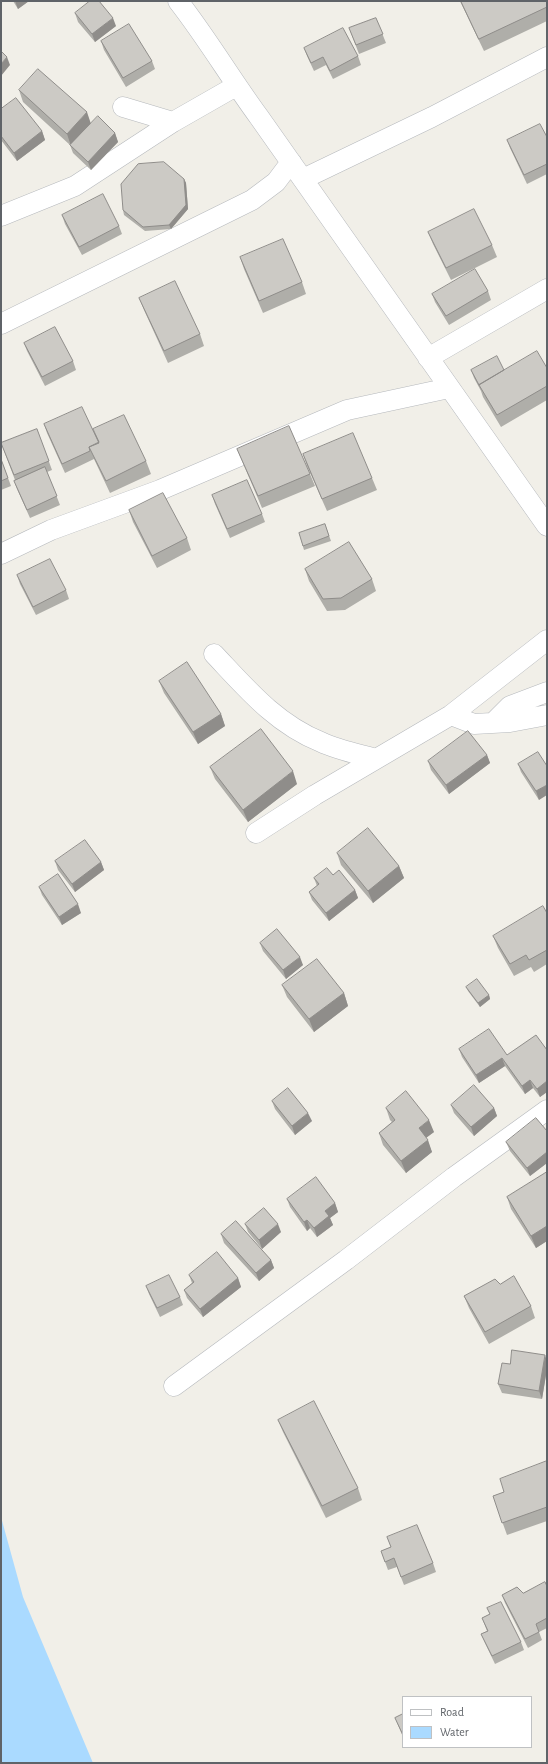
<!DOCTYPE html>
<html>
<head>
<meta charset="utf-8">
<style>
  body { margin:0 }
  #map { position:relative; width:548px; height:1764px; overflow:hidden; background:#f1efe8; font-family:"Alegreya Sans",sans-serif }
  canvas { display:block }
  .frame { position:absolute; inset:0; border:2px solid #5f6368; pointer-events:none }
  .legend { position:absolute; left:402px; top:1696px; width:130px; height:52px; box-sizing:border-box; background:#fff; border:1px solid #bfc1c3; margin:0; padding:5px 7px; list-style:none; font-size:12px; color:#5f6368 }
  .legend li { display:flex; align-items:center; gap:8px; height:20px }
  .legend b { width:20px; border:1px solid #bfc1c3 }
</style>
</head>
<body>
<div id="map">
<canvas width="548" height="1764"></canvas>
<div class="frame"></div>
<ul class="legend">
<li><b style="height:5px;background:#fff"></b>Road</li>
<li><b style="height:11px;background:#aadaff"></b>Water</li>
</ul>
</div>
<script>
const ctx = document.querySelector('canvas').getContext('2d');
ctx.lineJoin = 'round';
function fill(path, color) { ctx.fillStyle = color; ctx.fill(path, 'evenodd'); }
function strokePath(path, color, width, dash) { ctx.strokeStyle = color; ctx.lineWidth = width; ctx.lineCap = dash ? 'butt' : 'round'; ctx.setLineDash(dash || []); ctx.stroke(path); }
fill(new Path2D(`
  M1,1517L23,1597L93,1763H1Z`), '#aadaff');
const street = new Path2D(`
  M178,1C207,38 231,79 259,117C356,253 450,390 547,526
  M123,107L173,122L236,86
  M303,179L432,117L547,57
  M1,216L75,186L173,122
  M1,324L252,200L276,182L291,162
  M428,358L547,289
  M1,554L51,530L160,490L347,410L449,388
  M214,654C246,688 276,724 321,742C338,750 358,754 376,759
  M451,715L474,724L510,722L547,715
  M493,723L510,706L547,692
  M256,833L315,795L451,715L547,640
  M174,1386L346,1260L454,1177L547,1110`);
strokePath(street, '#b5b8bc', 21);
strokePath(street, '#fff', 20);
fill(new Path2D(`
  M13,1H29L18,9Z
  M460,1H547V21L484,51Z
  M75,13L116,26L95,42L78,22Z
  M376,18L386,43L359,54L349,28Z
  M101,41L152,61L155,69L126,87L104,50Z
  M304,48L358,56L361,65L333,79L326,65L314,71L307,56Z
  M19,90L91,124L115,133L118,142L91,170L73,153L70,145L23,102Z
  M1,109L42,131L45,140L17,161L1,140Z
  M547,137V174L527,184L510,148L507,140Z
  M184,179L186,183L188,209L171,229L145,231L124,215L123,210Z
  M62,215L119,226L122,234L82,255L65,224Z
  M428,232L492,245L497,257L451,280L433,244Z
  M240,257L302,282L306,294L263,313L244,269Z
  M488,291L491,300L449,325L435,302L432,294Z
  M139,298L200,334L204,346L168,363L144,310Z
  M24,343L73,361L76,370L45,386L27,351Z
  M547,368V400L501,427L483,397L481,391L474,378L471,370H504Z
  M44,424L95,434L146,461L151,474L110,493L94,459L65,473L47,433Z
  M37,429L52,470L47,472L60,505L30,518L17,489L14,481L15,480L1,443Z
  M237,449L310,474L315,486L262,508L242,461Z
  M303,454L372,478L377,490L327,511L307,466Z
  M1,459L11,486L1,490Z
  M212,495L262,514L265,522L230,538L215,504Z
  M129,510L187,538L191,550L157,568L133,522Z
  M325,524L331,541L304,550L299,533Z
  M305,569L372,579L376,591L345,610L327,611L309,581Z
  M17,575L66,590L69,599L36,615L20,584Z
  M159,681L221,714L225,726L198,744L164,693Z
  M487,755L490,763L449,794L431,770L428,761Z
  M518,764L547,766L539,800L521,772Z
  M210,767L297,784L248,822L215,779Z
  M337,853L399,866L404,878L373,903L341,865Z
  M55,861L101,862L104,870L75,892L58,870Z
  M333,875L355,890L358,898L329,921L312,900L309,892L317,886L314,878Z
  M39,887L81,913L62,925L42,895Z
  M547,913V964L534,972L531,967L514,976L498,948L493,936Z
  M260,943L303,965L286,979L263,951Z
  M282,985L344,993L348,1006L314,1032L287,997Z
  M466,987L489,995L490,999L480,1007L468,991Z
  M459,1049L507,1055L547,1050V1092L540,1097L533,1088L525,1094L505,1066L479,1083L462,1057Z
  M272,1101L312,1121L295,1135L275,1109Z
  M451,1105L494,1108L497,1116L474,1136L454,1113Z
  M386,1108L434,1132L426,1138L432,1152L406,1173L383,1145L379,1133L392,1122L390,1120Z
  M547,1131V1163L530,1176L510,1151L506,1142Z
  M547,1172V1241L536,1248L511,1209L507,1197Z
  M287,1199L335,1203L338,1212L330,1218L333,1225L317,1237L310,1228L307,1231L290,1207Z
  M245,1224L281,1232L262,1249L248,1232Z
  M221,1234L271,1260L274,1268L259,1281L224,1243Z
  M189,1275L238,1278L241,1287L203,1317L187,1298L184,1290L192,1283Z
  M500,1284L531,1306L535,1318L489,1344L469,1308L464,1296Z
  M146,1286L180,1297L183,1305L160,1317L149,1294Z
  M547,1361V1369L542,1399L502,1393L498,1384L510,1364Z
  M278,1420L358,1488L362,1500L326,1518L283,1432Z
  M547,1461V1521L507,1535L493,1496L504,1492Z
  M387,1537L433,1563L436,1572L404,1585L397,1567L388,1570L381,1551L391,1547Z
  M547,1586V1628L539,1632L542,1640L528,1648L505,1603L502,1595L523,1593Z
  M487,1608L521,1642L524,1650L495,1664L485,1643L481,1634L487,1631L482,1618L490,1614Z
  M403,1714V1737L395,1718Z`), '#afaea9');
fill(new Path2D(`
  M15,1H29L18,9Z
  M113,18L116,26L95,42L92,34Z
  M7,57L10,65L1,76V64Z
  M87,112L91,124L71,146L67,134Z
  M42,131L45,140L17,161L14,153Z
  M115,133L118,142L91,170L88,162Z
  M184,179L186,183L188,209L171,229L169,225Z
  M221,714L225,726L198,744L193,732Z
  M487,755L490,763L449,794L446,785Z
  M293,771L297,784L248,822L243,810Z
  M547,785V795L539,800L536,791Z
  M101,862L104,870L75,892L72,884Z
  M399,866L404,878L373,903L368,891Z
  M355,890L358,898L329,921L326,913Z
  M78,904L81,913L62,925L59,917Z
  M300,957L303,965L286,979L283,970Z
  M344,993L348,1006L314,1032L309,1019Z
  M489,995L490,999L480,1007L478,1003Z
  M502,1058L505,1066L479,1083L476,1075Z
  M530,1080L533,1088L525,1094L522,1086Z
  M547,1081V1092L540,1097L537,1089Z
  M494,1108L497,1116L474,1136L471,1127Z
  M308,1113L312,1121L295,1135L292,1126Z
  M429,1120L434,1132L423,1140L419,1128Z
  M428,1140L432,1152L406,1173L401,1161Z
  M547,1152V1163L530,1176L527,1168Z
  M335,1203L338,1212L330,1218L333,1225L317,1237L314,1228L325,1211Z
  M307,1220L310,1228L307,1231L304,1222Z
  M278,1224L281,1232L262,1249L259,1240Z
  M547,1226V1241L536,1248L531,1236Z
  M271,1260L274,1268L259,1281L256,1273Z
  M238,1278L241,1287L203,1317L200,1309Z
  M545,1355L547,1361V1369L542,1399L539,1391Z`), '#8f8d8a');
const building = new Path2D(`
  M90,1H99L113,18L92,34L75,13Z
  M461,1H547V7L479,39Z
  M376,18L383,34L356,45L349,28Z
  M129,24L152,61L123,78L101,41Z
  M343,28L358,56L330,71L323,57L311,63L304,48Z
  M1,51L7,57L1,64Z
  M38,69L87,112L67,134L19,90Z
  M16,98L42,131L14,153L1,136V109Z
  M98,116L115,133L88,162L70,145Z
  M540,124L547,137V164L524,175L507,140Z
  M164,162L184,179L186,205L169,225L143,227L123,210L121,184L138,164Z
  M103,194L119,226L79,247L62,215Z
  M474,209L492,245L446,268L428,232Z
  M283,239L302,282L259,301L240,257Z
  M475,269L488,291L446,316L432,294Z
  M175,281L200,334L164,351L139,298Z
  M55,327L73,361L42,377L24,343Z
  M537,351L547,368V386L497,415L479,385Z
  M497,356L504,370L479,385L471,370Z
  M82,407L99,443L89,447L90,451L62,464L44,424Z
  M124,415L146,461L106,481L89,447L99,442L93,429Z
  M289,426L310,474L258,496L237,449Z
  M37,429L49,461L14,475L1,443Z
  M353,433L372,478L322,499L303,454Z
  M1,459L8,478L1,481Z
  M45,467L57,496L27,510L14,481Z
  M247,480L262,514L227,529L212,495Z
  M163,493L187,538L152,556L129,510Z
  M325,524L329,536L303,546L299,533Z
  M349,542L372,579L341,598L323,599L305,569Z
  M50,559L66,590L33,607L17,575Z
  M187,662L221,714L193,732L159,681Z
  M261,729L293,771L243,810L210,767Z
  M468,731L487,755L446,785L428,761Z
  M538,752L547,766V785L536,791L518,764Z
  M368,828L399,866L368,891L337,853Z
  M85,840L101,862L72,884L55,861Z
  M327,868L333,875L339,870L355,890L326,913L309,892L319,884L314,878Z
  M58,874L78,904L59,917L39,887Z
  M543,906L547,913V950L529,960L526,955L510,964L493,936Z
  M277,929L300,957L283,970L260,943Z
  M317,959L344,993L309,1019L282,985Z
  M477,979L489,995L478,1003L466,987Z
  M489,1029L507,1055L536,1035L547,1050V1081L537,1089L530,1080L522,1086L502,1058L476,1075L459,1049Z
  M474,1085L494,1108L471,1127L451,1105Z
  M288,1088L308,1113L292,1126L272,1101Z
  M406,1091L429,1120L419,1128L428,1140L401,1161L379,1133L395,1120L386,1108Z
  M536,1118L547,1131V1152L527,1168L506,1142Z
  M547,1172V1226L531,1236L507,1197Z
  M316,1177L335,1203L325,1211L329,1216L314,1228L307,1220L304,1222L287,1199Z
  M264,1208L278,1224L259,1240L245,1224Z
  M236,1221L271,1260L256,1273L221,1234Z
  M217,1252L238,1278L200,1309L184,1290L194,1282L189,1275Z
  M169,1275L180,1297L157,1308L146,1286Z
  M514,1276L531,1306L485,1332L464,1296L495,1279L500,1284Z
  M512,1350L545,1355L539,1391L498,1384L502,1363L510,1364Z
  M314,1401L358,1488L322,1506L278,1420Z
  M547,1461V1507L502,1523L493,1496L504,1492L500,1479Z
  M417,1525L433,1563L401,1577L394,1558L385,1562L381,1551L391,1547L387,1537Z
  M545,1582L547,1586V1618L536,1624L539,1632L525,1639L502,1595L517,1587L523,1593Z
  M501,1602L521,1642L492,1656L481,1634L488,1631L482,1618L490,1614L487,1608Z
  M403,1714V1735L395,1718Z`);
fill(building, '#cccac5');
strokePath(building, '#8f8d8a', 1);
</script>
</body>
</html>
